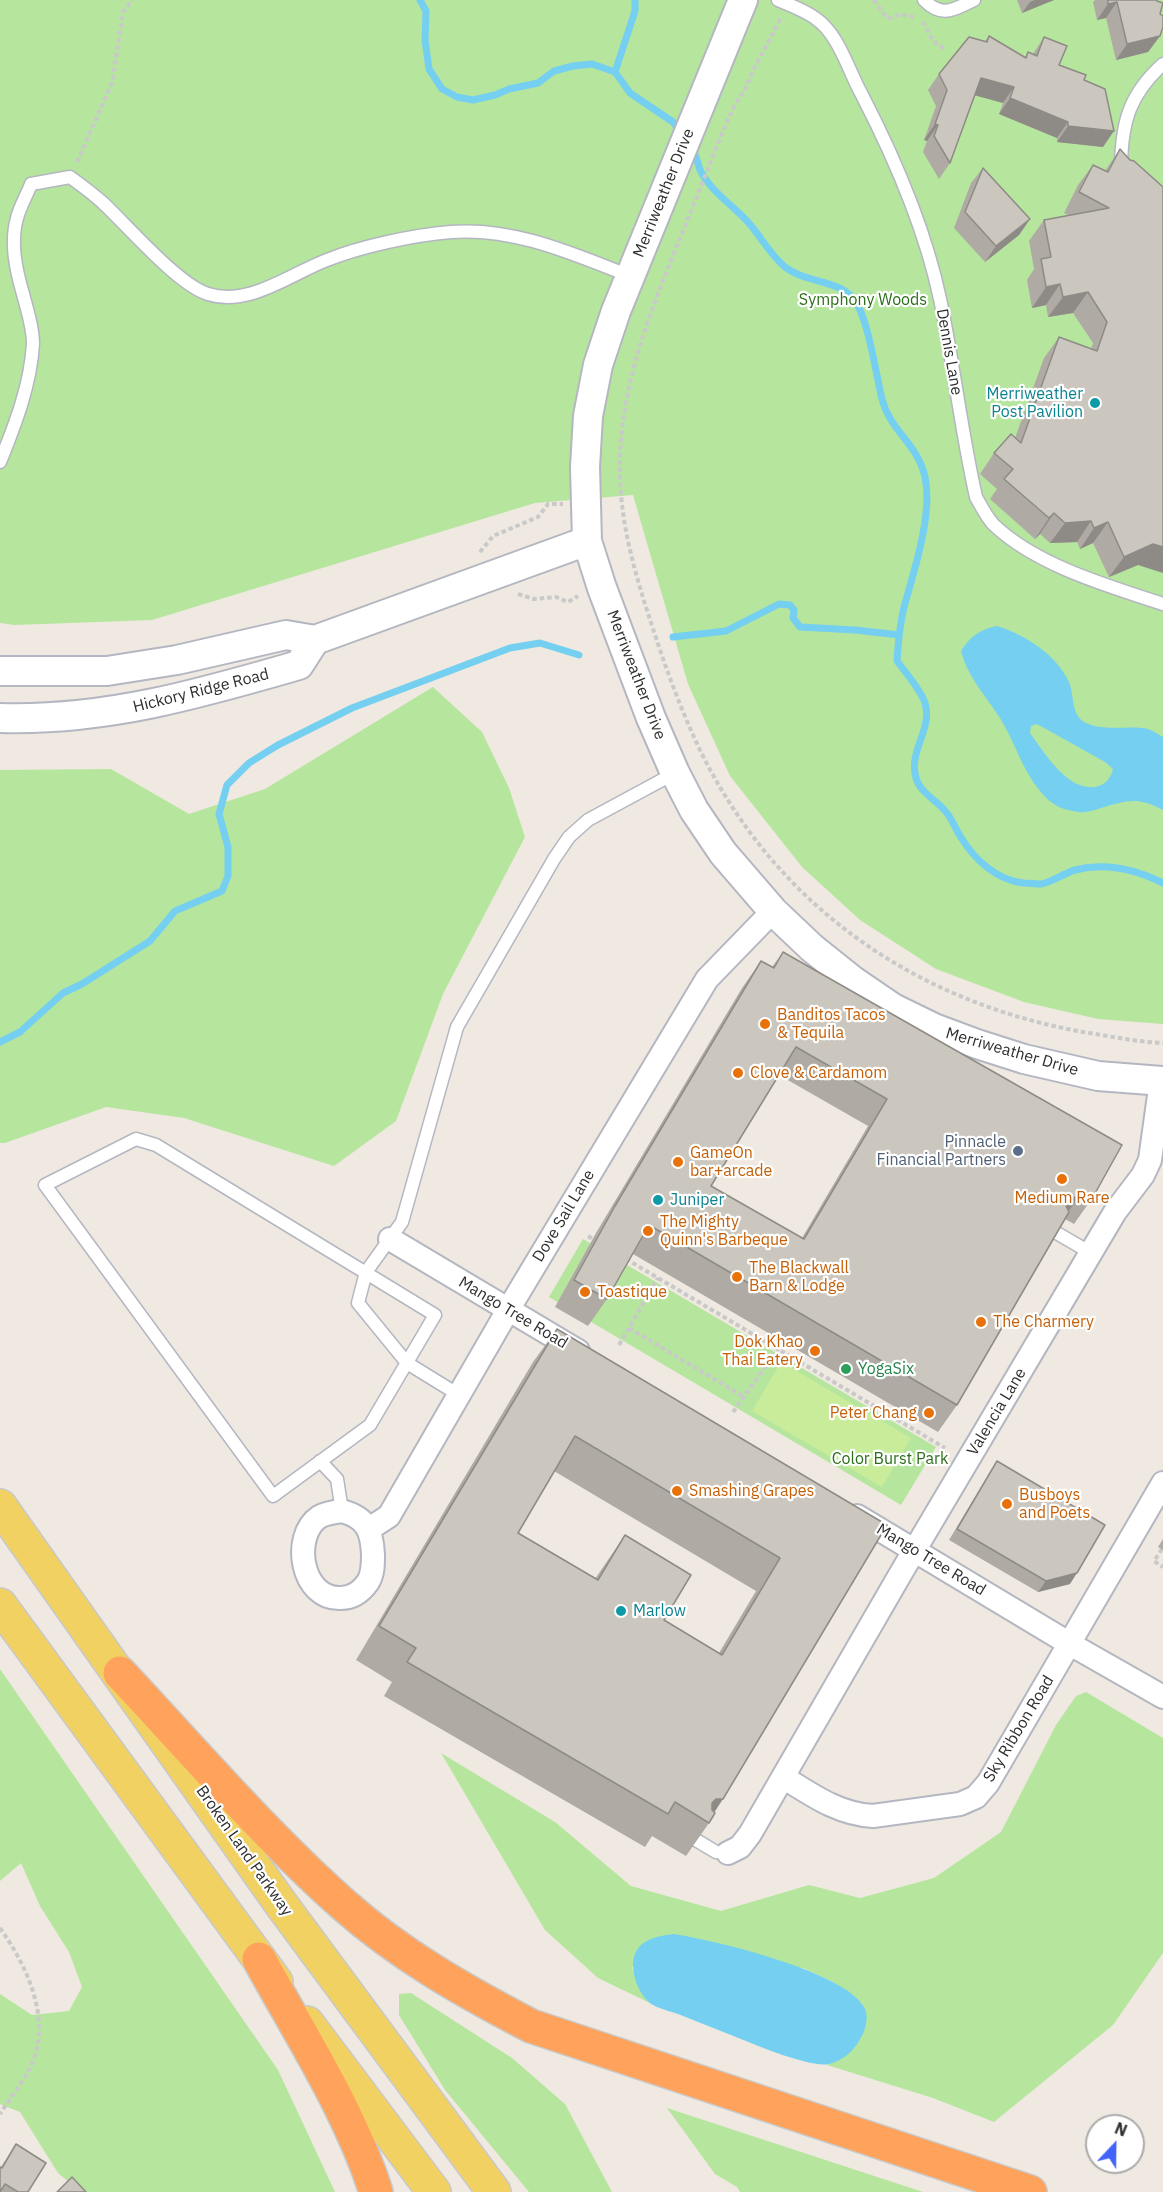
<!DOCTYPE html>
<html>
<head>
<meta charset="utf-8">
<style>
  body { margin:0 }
  #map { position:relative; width:1163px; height:2192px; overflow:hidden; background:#efe9e1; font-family:"IBM Plex Sans",sans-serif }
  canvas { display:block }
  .north { position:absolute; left:1085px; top:2114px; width:60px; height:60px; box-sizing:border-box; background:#fff; border:2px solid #ababab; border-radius:50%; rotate:22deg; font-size:16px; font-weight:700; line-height:24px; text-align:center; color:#2e2e2e }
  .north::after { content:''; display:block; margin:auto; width:21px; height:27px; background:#4264fb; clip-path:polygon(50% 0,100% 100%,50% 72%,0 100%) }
</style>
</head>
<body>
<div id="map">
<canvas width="1163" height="2192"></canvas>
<div class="north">N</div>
</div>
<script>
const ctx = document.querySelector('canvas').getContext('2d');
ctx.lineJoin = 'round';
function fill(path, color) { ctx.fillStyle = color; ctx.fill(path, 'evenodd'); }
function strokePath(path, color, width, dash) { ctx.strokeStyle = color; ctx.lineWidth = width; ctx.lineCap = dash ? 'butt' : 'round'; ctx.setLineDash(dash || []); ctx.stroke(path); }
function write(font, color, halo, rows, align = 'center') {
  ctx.font = font + ' "IBM Plex Sans",sans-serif'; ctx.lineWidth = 4.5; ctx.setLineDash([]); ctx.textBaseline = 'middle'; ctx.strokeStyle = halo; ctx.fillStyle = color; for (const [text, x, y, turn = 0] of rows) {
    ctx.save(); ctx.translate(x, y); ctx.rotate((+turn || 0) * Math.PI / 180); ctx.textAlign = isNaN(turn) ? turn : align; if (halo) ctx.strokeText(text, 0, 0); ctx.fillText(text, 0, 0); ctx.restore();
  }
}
fill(new Path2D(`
  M0,0H1163V1024L1098,1019L1024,1002L936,969L860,920L802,867L730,776L688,684L633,495L535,503L152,620L15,625L0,623Z
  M433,687L482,732L509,788L525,837L443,994L396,1121L334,1166L184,1118L106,1107L5,1143H0V770L111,769L189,814L265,789Z
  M583,1239L936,1447L901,1505L549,1297Z
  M0,1669L278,2070L335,2192H81L58,2173L20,2112L0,2104V1994L32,2015L69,2011L82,1987L69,1952L40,1906L21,1863L0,1881Z
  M1086,1692L1163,1738V1953L1113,2025L994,2122L933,2098L827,2065L842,2057L855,1997L833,1982L803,1968L632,1967L638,1986L652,2004L598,1978L545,1930L441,1753L555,1822L631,1886L721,1911L809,1885L860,1898L934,1878L1001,1832L1056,1725L1076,1696Z
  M411,1993L512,2058L565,2104L612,2192H529L445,2090L399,2015V1994Z
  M667,2108L923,2192H740L737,2187L715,2174Z`), '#b6e59e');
fill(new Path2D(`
  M781,1362L911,1438L882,1487L752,1411Z`), '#c9ec9a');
fill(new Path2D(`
  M997,626C1025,635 1056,654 1069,682C1075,696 1070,715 1086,723C1103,731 1124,726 1142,728C1149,728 1156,733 1163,737V810C1137,797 1129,800 1101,808C1094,810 1087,813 1079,812C1062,810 1051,805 1040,791C1022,770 1015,742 1000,718C986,696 968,678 961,651C971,636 979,630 997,626ZM1037,724L1105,762L1113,769C1111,777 1107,783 1099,786C1069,795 1044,752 1030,733L1031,726Z
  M674,1934C713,1940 849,1972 865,2009C869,2018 865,2032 860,2039C854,2051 842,2061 829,2064C814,2068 762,2048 746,2041C725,2033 704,2024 683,2016C674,2012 662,2010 653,2005C639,1997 630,1972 634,1957C639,1939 658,1936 674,1934Z`), '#75cff0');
strokePath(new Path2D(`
  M420,0L426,11L425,40L429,69L442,89L457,97L473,100L495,95L509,89L538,83L554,71L573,66L592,64L615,72L630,93L673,122L681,133
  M615,72L635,11V0
  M691,147C697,154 697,164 701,172C712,192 732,205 747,221C760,235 770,255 785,267C805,283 837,279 854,299C868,317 876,375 882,399C890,431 918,444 925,477C933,514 914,571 904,607C900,624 898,643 897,661C905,672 921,690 925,703C933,729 908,751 916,778C920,793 937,800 946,812C953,820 956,831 962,839C975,860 997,880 1023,883C1028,883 1036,884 1041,884C1053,882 1064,873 1075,870C1106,862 1135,869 1163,883
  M673,637L726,631L779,604L790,605L794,610L793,618L800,627L855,630L899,635
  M0,1042L20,1032L63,993L82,984L150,941L175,911L222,891L228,876V847L219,814L227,785L249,763L278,745L352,708L510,648L540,643L579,655`), '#75cff0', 7);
const service = new Path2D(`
  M778,0C790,5 804,10 815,18C839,34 848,70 862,95C895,159 925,228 940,299C954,365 961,431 976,497C981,506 986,516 993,524C1035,565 1108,586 1163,604
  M924,0C943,19 954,9 974,0
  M1121,164C1122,121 1130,94 1163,64
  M0,462C15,425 31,384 33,343C33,326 27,310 23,294C16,270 10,243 17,218C20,206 27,195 31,184L70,177C81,185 92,193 102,202C127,225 178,285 208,294C249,307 290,274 327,260C362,246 414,235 451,232C514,227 573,254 630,276
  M136,1139L156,1145L435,1315L370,1425L273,1496L45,1185Z
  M1055,1232L1091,1253
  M459,1395L407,1363L358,1303L366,1272L402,1222L457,1027L554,859L569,837L588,820L675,773
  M320,1461L337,1479L342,1511
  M696,1840L716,1852L728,1853`);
const minor = new Path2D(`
  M390,1239L578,1351
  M342,1511C367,1518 372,1531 373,1555C373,1565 373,1574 368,1582C361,1592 352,1598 341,1598C301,1600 291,1536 319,1517C326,1513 334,1512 342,1511Z
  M857,1516L1070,1644L1163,1697
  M369,1529L389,1516L508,1310L707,979L773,911
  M783,1777C812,1795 838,1814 873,1816L960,1804L976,1797L988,1783L1163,1483
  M728,1853L740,1847L750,1834L901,1573L1115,1212L1143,1175L1150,1160L1161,1081`);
const tertiary = new Path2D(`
  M743,0L616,311L598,365L588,416L585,467L587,541L602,588L651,718L675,773L694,810L723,853L773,911L812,948L852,980L893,1008L934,1028L977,1044L1024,1059L1098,1076L1163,1081
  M0,671H107L177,660L286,635L315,640L587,541
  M0,718C105,721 199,694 299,665L315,640`);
const primary = new Path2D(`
  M0,1506L281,1904L494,2192
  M0,1605L276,1982
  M307,2023L434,2192`);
const motorway = new Path2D(`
  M120,1673C193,1751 264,1834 344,1905C400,1955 466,1992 531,2026L1030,2192
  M259,1959C300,2034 350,2111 376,2192`);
strokePath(service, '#b4b7c1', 15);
strokePath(minor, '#b4b7c1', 26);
strokePath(tertiary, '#b4b7c1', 32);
strokePath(primary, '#c9c9c9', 36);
strokePath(motorway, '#c9c9c9', 36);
strokePath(new Path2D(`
  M874,0L885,16L891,18C900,13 907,15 917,18
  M780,19C773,35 763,50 755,67C751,75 748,83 744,91C740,97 736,102 733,109C717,143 704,180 689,216C664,278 636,342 625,408C610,496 630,559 657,641C669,677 683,714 699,748C776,907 917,1004 1089,1033C1114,1037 1138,1042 1163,1043
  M923,22L933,41L945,49
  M77,162L112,83L123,12L132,0
  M480,552L493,536L538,517L548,504H563
  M518,594L534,599L556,597L568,602L578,596
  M588,1236L596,1241
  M626,1259L945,1448
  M629,1328L744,1397
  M619,1345L658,1278
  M733,1412L778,1349
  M1162,1549L1154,1561L1163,1567
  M0,1928C25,1963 50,2014 34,2058C27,2079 11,2096 0,2114`), '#c9c9c9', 4, [4.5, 3]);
strokePath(service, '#fff', 12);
strokePath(minor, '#fff', 22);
strokePath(tertiary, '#fff', 28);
strokePath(primary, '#f2d163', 33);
strokePath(motorway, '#ffa35c', 33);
fill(new Path2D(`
  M1017,0H1054L1022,13Z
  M1095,0H1157L1160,14V36L1148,52L1116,60L1106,18L1097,20L1093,2Z
  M989,36L1025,57L1028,52L1033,54L1044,37L1059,65L1084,80L1103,147L1057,142V138L999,114L1003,103L975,95L950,163L939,179L923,152L927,141L924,140L936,106L928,90L939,74L985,41Z
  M1120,149L1138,565L1109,577L1093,543L1080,549L1077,542L1050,543L1040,534L1035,539L990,499L997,489L980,474L994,453L1015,438L1044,358L1059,337L1091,349L1093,343L1073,313L1048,317L1046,305L1032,308L1027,280L1034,269L1029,241L1044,220L1068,215L1064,213L1078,185L1093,165L1105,171Z
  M983,168L1030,219L1019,235L985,262L954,228L971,183Z
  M783,952L1093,1197L1074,1224L1065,1219L957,1405L938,1432L633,1254L607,1299L588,1326L555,1307L596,1233L742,988L761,961L772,967ZM779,1075L868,1126L802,1238L711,1186Z
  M557,1329L887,1525L714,1812L709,1823L686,1856L652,1836L645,1847L384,1696L392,1682L356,1660L533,1362ZM554,1471L756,1591L719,1653L664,1620L625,1535L595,1579L518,1533Z
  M997,1461L1070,1584L1038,1592L949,1540L990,1472Z
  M1163,1539V1550L1158,1547Z
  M16,2144L28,2192H0L1,2167Z`), '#afaba4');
fill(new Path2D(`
  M1035,0H1054L1022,13L1030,2Z
  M1117,2L1106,18L1097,20L1108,4Z
  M1160,36L1148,52L1116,60L1127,44Z
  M981,78L1014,87L1003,103L970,94Z
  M1010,98L1068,122L1057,138L999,114Z
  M935,124L938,125L927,141L924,140Z
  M1068,126L1114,131L1103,147L1057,142Z
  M1030,219L1019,235L985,262L996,246Z
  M1060,284L1046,305L1032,308L1046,287Z
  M1088,292L1073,313L1048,317L1063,297Z
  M1054,513L1040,534L1035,539L1049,518Z
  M1091,521L1077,542L1050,543L1065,523Z
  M1108,522L1093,543L1080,549L1094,528Z
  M1153,544L1163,547V573L1138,565L1109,577L1124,557Z
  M1073,1197L1078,1198L1059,1225L1067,1200Z
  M1077,1573L1070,1584L1038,1592L1046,1581Z
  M716,1799H723L708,1822L712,1803Z`), '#8e8b86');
const building = new Path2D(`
  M1108,0H1157V1L1163,3L1160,14L1163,16V27L1160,36L1127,44L1117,2L1108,4Z
  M989,36L1026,58L1028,52L1037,56L1044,37L1067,46L1059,65L1086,75L1084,80L1105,89L1114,131L1068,126V122L1010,98L1014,87L981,78L950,163L934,136L938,125L935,124L947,90L939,74L969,37L987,42Z
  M1120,149L1130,160L1134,161L1163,187V547L1153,544L1124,557L1108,522L1094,528L1091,521L1065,523L1054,513L1049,518L1004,479L1013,469L994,453L1011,434L1021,443L1059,337L1097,351L1107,322L1088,292L1063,297L1060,284L1046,287L1041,259L1051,257L1044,220L1109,208L1079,192L1093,165L1108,172Z
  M983,168L1030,219L996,246L965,212Z
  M783,952L1122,1145L1093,1197L1082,1191L1078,1198L1073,1197L1067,1200L1066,1206L1069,1212L957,1405L649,1225L607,1299L574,1280L615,1206L761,961L774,968ZM796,1047L887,1099L804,1239L711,1186Z
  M557,1329L887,1525L723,1799H716L712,1803V1810L715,1813L709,1823L675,1802L668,1814L407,1662L416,1648L379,1626ZM575,1436L780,1558L722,1655L664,1620L691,1575L625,1535L598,1580L518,1533Z
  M997,1461L1105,1525L1077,1573L1046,1581L957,1529Z
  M16,2144L46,2163L28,2192H18L5,2184L0,2192V2167L2,2168Z
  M72,2177L86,2192H57Z`);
fill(building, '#cbc7bf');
strokePath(building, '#8e8b86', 1.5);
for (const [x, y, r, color] of [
  [1095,403,6,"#0f9aa8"],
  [765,1024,6,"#e8710a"],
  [738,1073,6,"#e8710a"],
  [1018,1151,6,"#5c6f8a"],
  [678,1162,6,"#e8710a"],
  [1062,1179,6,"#e8710a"],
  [658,1200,6,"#0f9aa8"],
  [648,1231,6,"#e8710a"],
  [737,1277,6,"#e8710a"],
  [585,1292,6,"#e8710a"],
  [981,1322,6,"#e8710a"],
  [815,1351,6,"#e8710a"],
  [846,1369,6,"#2e9e5b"],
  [929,1413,6,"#e8710a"],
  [677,1491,6,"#e8710a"],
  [1007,1504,6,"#e8710a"],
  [621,1611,6,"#0f9aa8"]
]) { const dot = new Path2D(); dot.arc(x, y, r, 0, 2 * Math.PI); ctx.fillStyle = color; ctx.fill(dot); strokePath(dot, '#fff', 2); }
write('16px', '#2e2e2e', '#fff', [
  ["Merriweather Drive",664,193,-68],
  ["Dennis Lane",949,352,80],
  ["Merriweather Drive",636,675,69],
  ["Hickory Ridge Road",201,691,-14],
  ["Merriweather Drive",1012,1052,16],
  ["Dove Sail Lane",564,1216,-59],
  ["Mango Tree Road",513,1313,31],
  ["Valencia Lane",997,1412,-59],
  ["Mango Tree Road",931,1560,31],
  ["Sky Ribbon Road",1019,1729,-59],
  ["Broken Land Parkway",244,1851,55]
]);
write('16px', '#2c6e1b', '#fff', [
  ["Symphony Woods",863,300],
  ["Color Burst Park",890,1459]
]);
write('16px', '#0d838f', '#fff', [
  ["Merriweather",1083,394,"right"],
  ["Post Pavilion",1083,412,"right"],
  ["Juniper",670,1200],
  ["Marlow",633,1611]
], 'left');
write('16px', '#c56008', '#fff', [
  ["Banditos Tacos",777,1015],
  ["& Tequila",777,1033],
  ["Clove & Cardamom",750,1073],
  ["GameOn",690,1153],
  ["bar+arcade",690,1171],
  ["Medium Rare",1062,1198,"center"],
  ["The Mighty",660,1222],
  ["Quinn's Barbeque",660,1240],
  ["The Blackwall",749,1268],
  ["Barn & Lodge",749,1286],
  ["Toastique",597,1292],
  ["The Charmery",993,1322],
  ["Dok Khao",803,1342,"right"],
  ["Thai Eatery",803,1360,"right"],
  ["Peter Chang",917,1413,"right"],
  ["Smashing Grapes",689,1491],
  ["Busboys",1019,1495],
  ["and Poets",1019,1513]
], 'left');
write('16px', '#4e5e75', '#fff', [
  ["Pinnacle",1006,1142],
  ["Financial Partners",1006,1160]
], 'right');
write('16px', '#27864d', '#fff', [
  ["YogaSix",858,1369]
], 'left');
</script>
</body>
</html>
